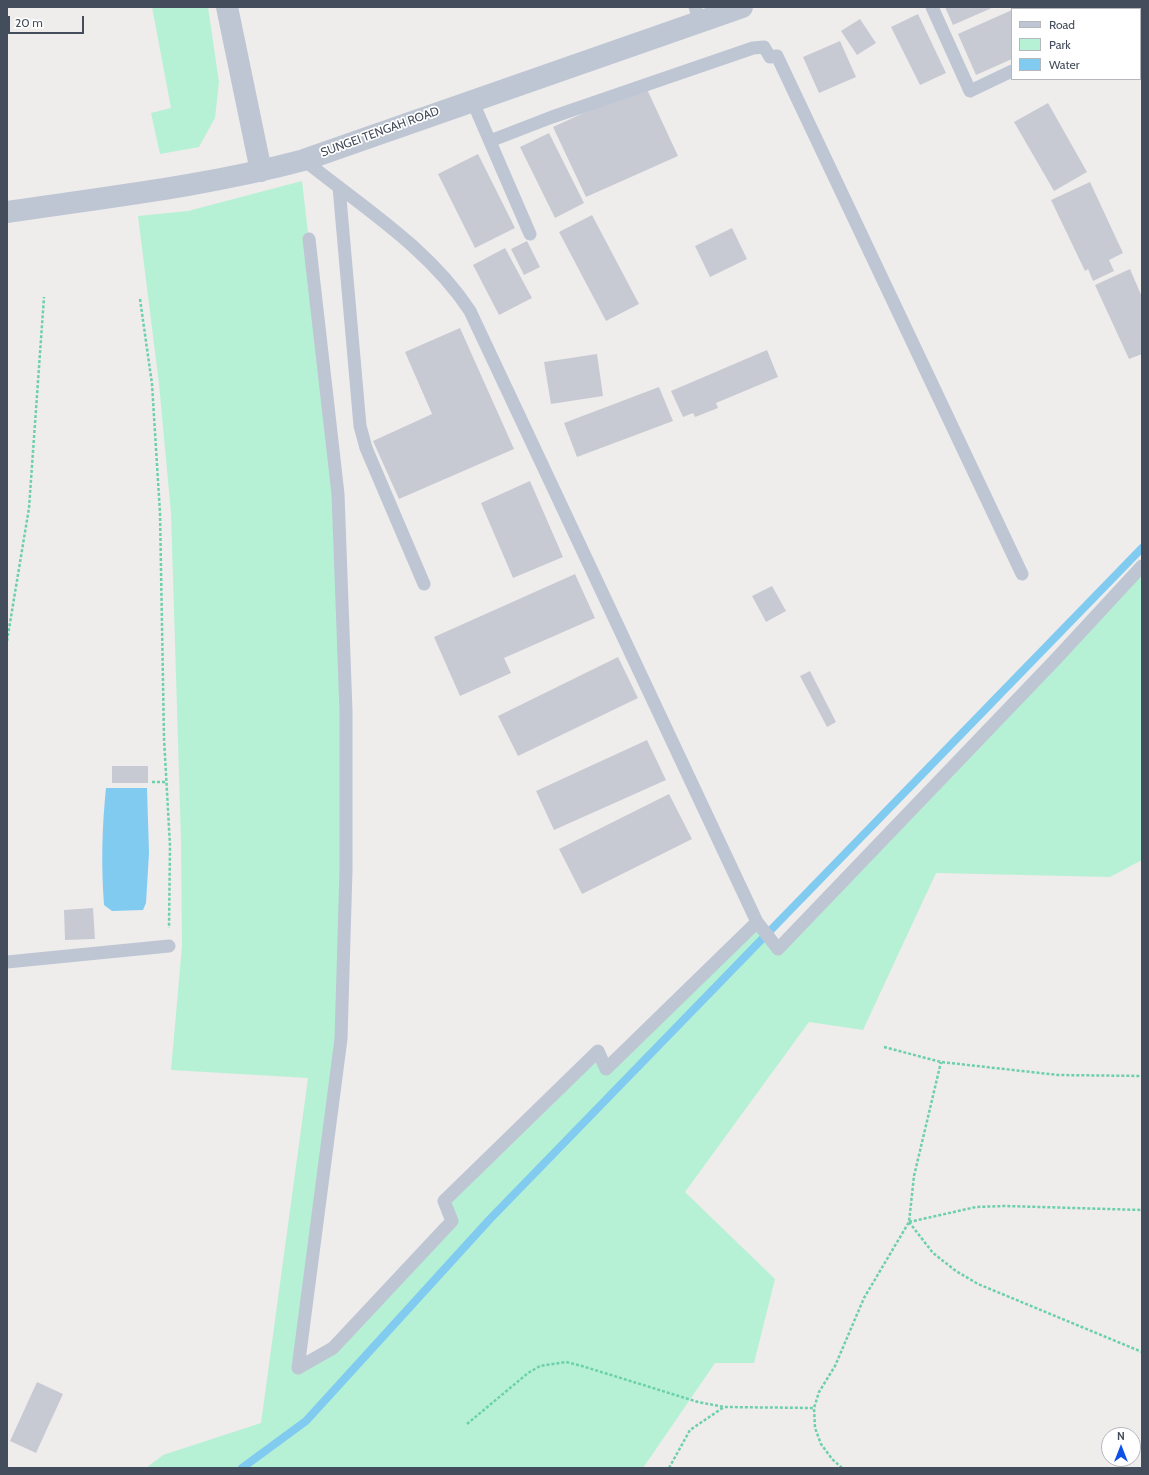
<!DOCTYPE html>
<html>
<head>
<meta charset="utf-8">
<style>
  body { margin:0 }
  #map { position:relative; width:1149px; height:1475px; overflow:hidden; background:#efecec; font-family:Cabin,sans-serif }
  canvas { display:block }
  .frame { position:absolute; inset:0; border:8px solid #444d5b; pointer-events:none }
  .legend { position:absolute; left:1011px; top:8px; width:130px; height:72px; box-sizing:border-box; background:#fff; border:1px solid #b4b8bd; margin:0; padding:5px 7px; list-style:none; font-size:12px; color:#444d5b }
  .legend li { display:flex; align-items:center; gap:8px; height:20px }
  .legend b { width:20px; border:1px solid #b4b8bd }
  .north { position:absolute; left:1101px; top:1427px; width:40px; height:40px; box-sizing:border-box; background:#fff; border:1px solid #b4b8bd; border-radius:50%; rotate:0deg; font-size:11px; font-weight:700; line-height:16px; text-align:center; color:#444d5b }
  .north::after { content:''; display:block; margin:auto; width:14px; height:18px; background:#0e51e7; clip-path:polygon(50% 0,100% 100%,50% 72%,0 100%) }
  .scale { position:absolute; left:8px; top:16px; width:76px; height:18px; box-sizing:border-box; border:2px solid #444d5b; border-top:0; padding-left:5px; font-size:12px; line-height:14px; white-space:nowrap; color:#444d5b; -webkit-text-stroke:3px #fff; paint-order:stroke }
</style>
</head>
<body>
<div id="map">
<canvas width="1149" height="1475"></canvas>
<div class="frame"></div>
<ul class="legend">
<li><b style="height:5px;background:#bec6d3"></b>Road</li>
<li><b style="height:11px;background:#b7f1d5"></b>Park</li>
<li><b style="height:11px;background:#81cbf1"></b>Water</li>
</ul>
<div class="north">N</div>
<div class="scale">20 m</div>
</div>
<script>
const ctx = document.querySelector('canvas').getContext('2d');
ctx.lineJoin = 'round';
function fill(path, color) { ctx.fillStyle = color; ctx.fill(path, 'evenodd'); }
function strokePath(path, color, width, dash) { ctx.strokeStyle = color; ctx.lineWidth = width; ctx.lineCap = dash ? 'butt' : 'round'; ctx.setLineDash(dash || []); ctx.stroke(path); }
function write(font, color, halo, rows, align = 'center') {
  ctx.font = font + ' Cabin,sans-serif'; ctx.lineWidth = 3.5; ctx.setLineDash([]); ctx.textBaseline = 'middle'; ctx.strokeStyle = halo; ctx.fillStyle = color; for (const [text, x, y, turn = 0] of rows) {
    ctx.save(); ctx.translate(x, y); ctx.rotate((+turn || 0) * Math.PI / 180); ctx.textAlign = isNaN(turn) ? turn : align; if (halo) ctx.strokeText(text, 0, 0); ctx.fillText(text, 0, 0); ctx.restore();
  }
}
fill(new Path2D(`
  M152,7H208L219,82L215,118L199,147L160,154L151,113L171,108Z
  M302,181L338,494L346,711L341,1039L298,1367L333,1348L452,1221L444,1201L598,1051L606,1069L757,922L778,949L1142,566V860L1110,877L936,873L863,1030L809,1022L685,1192L775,1279L754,1363H715L643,1468H146L163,1455L261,1423L308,1078L171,1070L182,946L181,840L171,513L159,384L138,216L188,211Z`), '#b7f1d5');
fill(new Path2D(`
  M106,788H147L149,853L146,903L143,910L112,911L104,905C101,865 102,827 106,788Z`), '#81cbf1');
strokePath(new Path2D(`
  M242,1468L306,1421L490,1219L1142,548`), '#81cbf1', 8);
fill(new Path2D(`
  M945,7H994L953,25Z
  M1096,7H1123L1134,8L1096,9Z
  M1012,10V59L976,75L958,34Z
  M918,14L946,73L920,85L891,27Z
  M860,19L876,43L857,55L841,31Z
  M840,41L856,77L819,93L803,57Z
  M645,85L678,156L586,197L553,127Z
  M1048,103L1087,172L1054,191L1014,122Z
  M549,133L584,203L555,218L520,147Z
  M478,154L515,228L475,248L438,174Z
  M1090,182L1123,253L1109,260L1114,271L1093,281L1088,269L1085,271L1051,200Z
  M592,215L639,304L606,321L559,232Z
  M732,228L747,259L710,277L695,246Z
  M527,241L540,267L524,275L511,249Z
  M505,248L532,298L499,315L473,265Z
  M1130,269L1142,297V354L1129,359L1095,285Z
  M460,328L514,449L399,499L373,441L432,414L405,352Z
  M767,350L778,377L716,403L718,408L695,417L693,413L683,417L671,391Z
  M597,354L603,396L551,404L544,362Z
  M659,387L673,421L577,457L564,423Z
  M530,481L563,557L513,578L481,503Z
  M575,574L595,618L504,658L511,673L460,696L434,637Z
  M772,586L786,611L766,622L752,596Z
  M618,657L638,698L518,756L498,716Z
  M810,671L836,722L827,727L800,676Z
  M647,740L666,780L554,830L536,791Z
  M112,766H148V783H112Z
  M669,794L692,839L582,894L559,849Z
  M93,908L95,939L65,940L64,910Z
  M37,1382L63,1394L36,1453L10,1441Z`), '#c8cad3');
strokePath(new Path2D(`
  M140,299L152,384L160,513L164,738L170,846L169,928
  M7,641L29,508L44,297
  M152,782H166
  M884,1047L941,1062L1058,1075L1142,1076
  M909,1222L933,1253L956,1271L978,1284L1142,1352
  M909,1222L976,1207L1006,1206L1142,1210
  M467,1424L528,1373L540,1366L566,1362L582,1366L698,1402L724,1407L814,1408
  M669,1468L690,1430L724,1407
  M842,1468L832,1459L821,1444L815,1428L814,1408L819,1392L835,1366L864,1298L909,1222L914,1176L941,1062`), '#6dd0ac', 2.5, [3, 2]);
strokePath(new Path2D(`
  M695,7L700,22
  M932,7L970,91L1012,71
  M1056,7L1057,9
  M1140,65L1142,66
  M472,100L530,234
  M490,141L552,117L753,48L764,47L770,57L777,56L1022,574
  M304,160C361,206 429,248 470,311L757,922
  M339,187L360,426L366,448L424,584
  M309,239L338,494L346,711V870L341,1039L298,1368L333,1348L452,1221L444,1201L598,1051L606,1069L757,922L778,949L1055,660L1142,566
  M7,962L169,946`), '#bec6d3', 13);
strokePath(new Path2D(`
  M227,7L261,171
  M7,212C107,197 207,186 304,160L742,7`), '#bec6d3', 22);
write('12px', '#444d5b', '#fff', [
  ["SUNGEI TENGAH ROAD",380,132,-20]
]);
</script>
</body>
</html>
